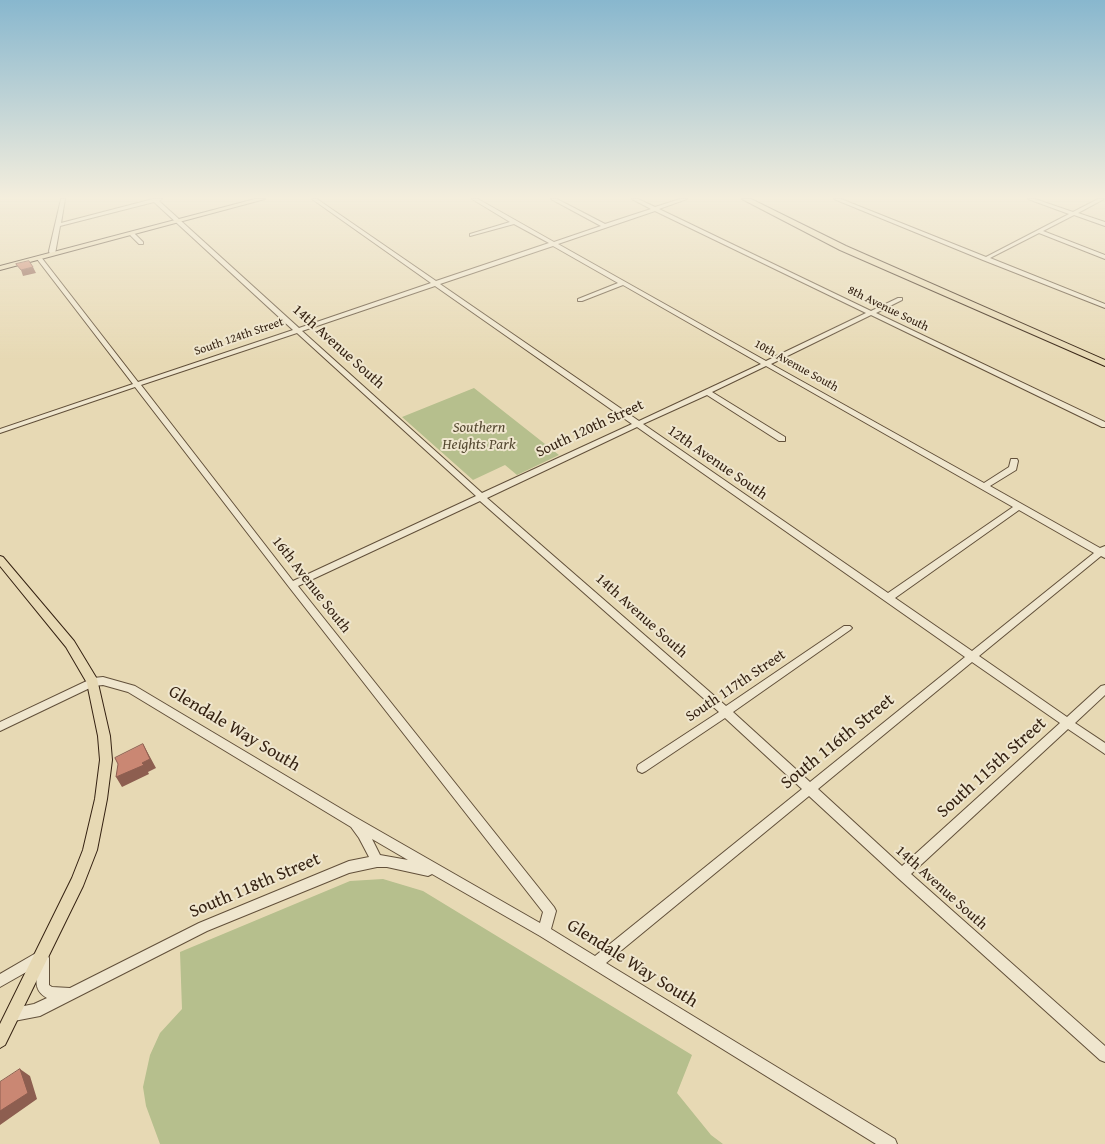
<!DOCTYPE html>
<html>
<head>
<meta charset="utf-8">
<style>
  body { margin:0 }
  canvas { display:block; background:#e7d9b4 }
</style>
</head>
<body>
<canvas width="1105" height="1144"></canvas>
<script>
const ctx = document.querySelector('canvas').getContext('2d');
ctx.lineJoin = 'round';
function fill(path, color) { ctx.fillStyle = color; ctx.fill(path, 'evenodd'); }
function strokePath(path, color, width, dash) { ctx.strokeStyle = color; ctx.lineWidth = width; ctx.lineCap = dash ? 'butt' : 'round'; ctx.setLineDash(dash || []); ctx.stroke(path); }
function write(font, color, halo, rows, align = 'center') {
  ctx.font = font + ' "Gentium Book Plus",serif'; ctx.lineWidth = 4; ctx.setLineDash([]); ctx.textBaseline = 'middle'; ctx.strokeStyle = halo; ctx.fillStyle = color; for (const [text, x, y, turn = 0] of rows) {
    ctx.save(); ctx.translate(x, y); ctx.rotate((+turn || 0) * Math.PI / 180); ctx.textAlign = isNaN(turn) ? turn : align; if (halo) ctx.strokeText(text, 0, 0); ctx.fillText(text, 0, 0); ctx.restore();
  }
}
fill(new Path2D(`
  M474,388L559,455L517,475L505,465L473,480L402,417Z
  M383,879L423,891L692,1055L677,1093L711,1135L723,1144H160L146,1106L143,1087L150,1055L160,1033L182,1009L180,952L350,881Z`), '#b6bf8d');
const minor = new Path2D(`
  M61,199H65L61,223L153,199H162L159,201L299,328L431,283L312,199H317L436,281L549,243L514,224L470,236V234L510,222L472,199H478L554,242L601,226L551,199H557L605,224L651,209L632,199H638L655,207L680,199H687L659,209L871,311L898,298H902V300L876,313L1105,422V427H1102L871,315L771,364L984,483L1009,467L1011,459H1017L1018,461L1016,470L990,486L1100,548L1105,546V558L1101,556L979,656L1067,717L1101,686L1105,685V695L1075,723L1105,743V754L1068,729L911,874L1105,1046V1062L1100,1060L898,878L809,796L606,963L895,1139L897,1144H876L540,936L432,874L428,876L387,867H377L349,873L207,931L40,1016L14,1021L9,1019L7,1014L9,1009L34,1004L47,998C33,990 37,981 37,966L0,987V974L36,953L40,951L47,954L49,958V985L52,987L70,988L199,923L349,861L369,857L359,838L351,827L128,692L103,685L94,686L0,731V722L93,678L103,677L135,686L355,817L540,923L543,912L289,587L135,387L0,433V429L133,384L37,259V257H41L138,382L293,330L154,202L60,226L55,254L50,255L49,251ZM655,211L866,313L766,361L558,244ZM553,246L618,283L578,299V301H582L623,285L761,364L639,421L440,284ZM435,286L632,424L482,493L302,331ZM297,333L476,496L293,581L141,385ZM766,366L1013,507L888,593L643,424L707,395L779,441H785V437L712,392ZM637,427L965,657L810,782L733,712L850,630L852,628L850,626H844L726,706L487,498ZM480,501L719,712L638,765L637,768L638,771L642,773L646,771L725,718L802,789L595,956L551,929L556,911L554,907L298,586ZM1019,510L1094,553L972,651L895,598ZM972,662L1060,723L902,866L818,789ZM372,839L408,860L380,855Z
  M834,199H841L986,257L1069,214L1028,199H1035L1073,212L1098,199H1104L1078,213L1105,222V226L1074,215L1043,231L1105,255V259L1039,233L990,258L1105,304V308L983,260Z
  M130,233H134L143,242V244H139L130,235Z`);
const major = new Path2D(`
  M255,199H265L0,270V266Z
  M0,556L3,557L74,641L97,679L110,736L112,760L107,799L97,850L83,886L5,1045L0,1048V1024L72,878L83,850L95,799L100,760L98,736L87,683L66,647L0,566Z`);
const highway = new Path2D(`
  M742,199H751L846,246L1105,360V366L840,250Z`);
strokePath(minor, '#62503a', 2);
strokePath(major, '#352212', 2);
strokePath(highway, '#352212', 2);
fill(minor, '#efe6ce');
fill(major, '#e7d9b4');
fill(highway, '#e7d9b4');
fill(new Path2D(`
  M33,267L36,273L23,276L21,270Z
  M143,744L156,768L148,772L149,774L122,787L116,777L142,763Z
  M20,1069L30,1076L37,1099L0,1125V1111Z`), '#8d5e50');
const building = new Path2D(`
  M29,261L33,267L21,270L16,264Z
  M143,744L150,759L142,763L144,765L116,777L118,764L115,758Z
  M20,1069L28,1093L0,1111V1082Z`);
fill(building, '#ca8773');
strokePath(building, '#8d5e50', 1);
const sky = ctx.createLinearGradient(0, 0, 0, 359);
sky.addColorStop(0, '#88b7ce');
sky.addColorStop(0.55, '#f4eedd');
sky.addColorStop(1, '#f4eedd00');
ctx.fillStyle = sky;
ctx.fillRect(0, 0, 1105, 359);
write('12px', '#352212', '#efe6ce', [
  ["8th Avenue South",888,309,26],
  ["South 124th Street",239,337,-19],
  ["10th Avenue South",796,366,29]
]);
write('15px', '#352212', '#efe6ce', [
  ["14th Avenue South",338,347,42],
  ["South 120th Street",590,429,-25],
  ["12th Avenue South",717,463,35],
  ["16th Avenue South",311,585,52],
  ["14th Avenue South",641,616,42],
  ["South 117th Street",736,686,-34],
  ["14th Avenue South",941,888,42]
]);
write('italic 15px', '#554931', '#efe6ce', [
  ["Southern",479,428],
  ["Heights Park",479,445]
]);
write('18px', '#352212', '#efe6ce', [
  ["Glendale Way South",234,729,31],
  ["South 116th Street",838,742,-39],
  ["South 115th Street",992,768,-42],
  ["South 118th Street",255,886,-23],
  ["Glendale Way South",632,964,32]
]);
</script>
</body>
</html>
